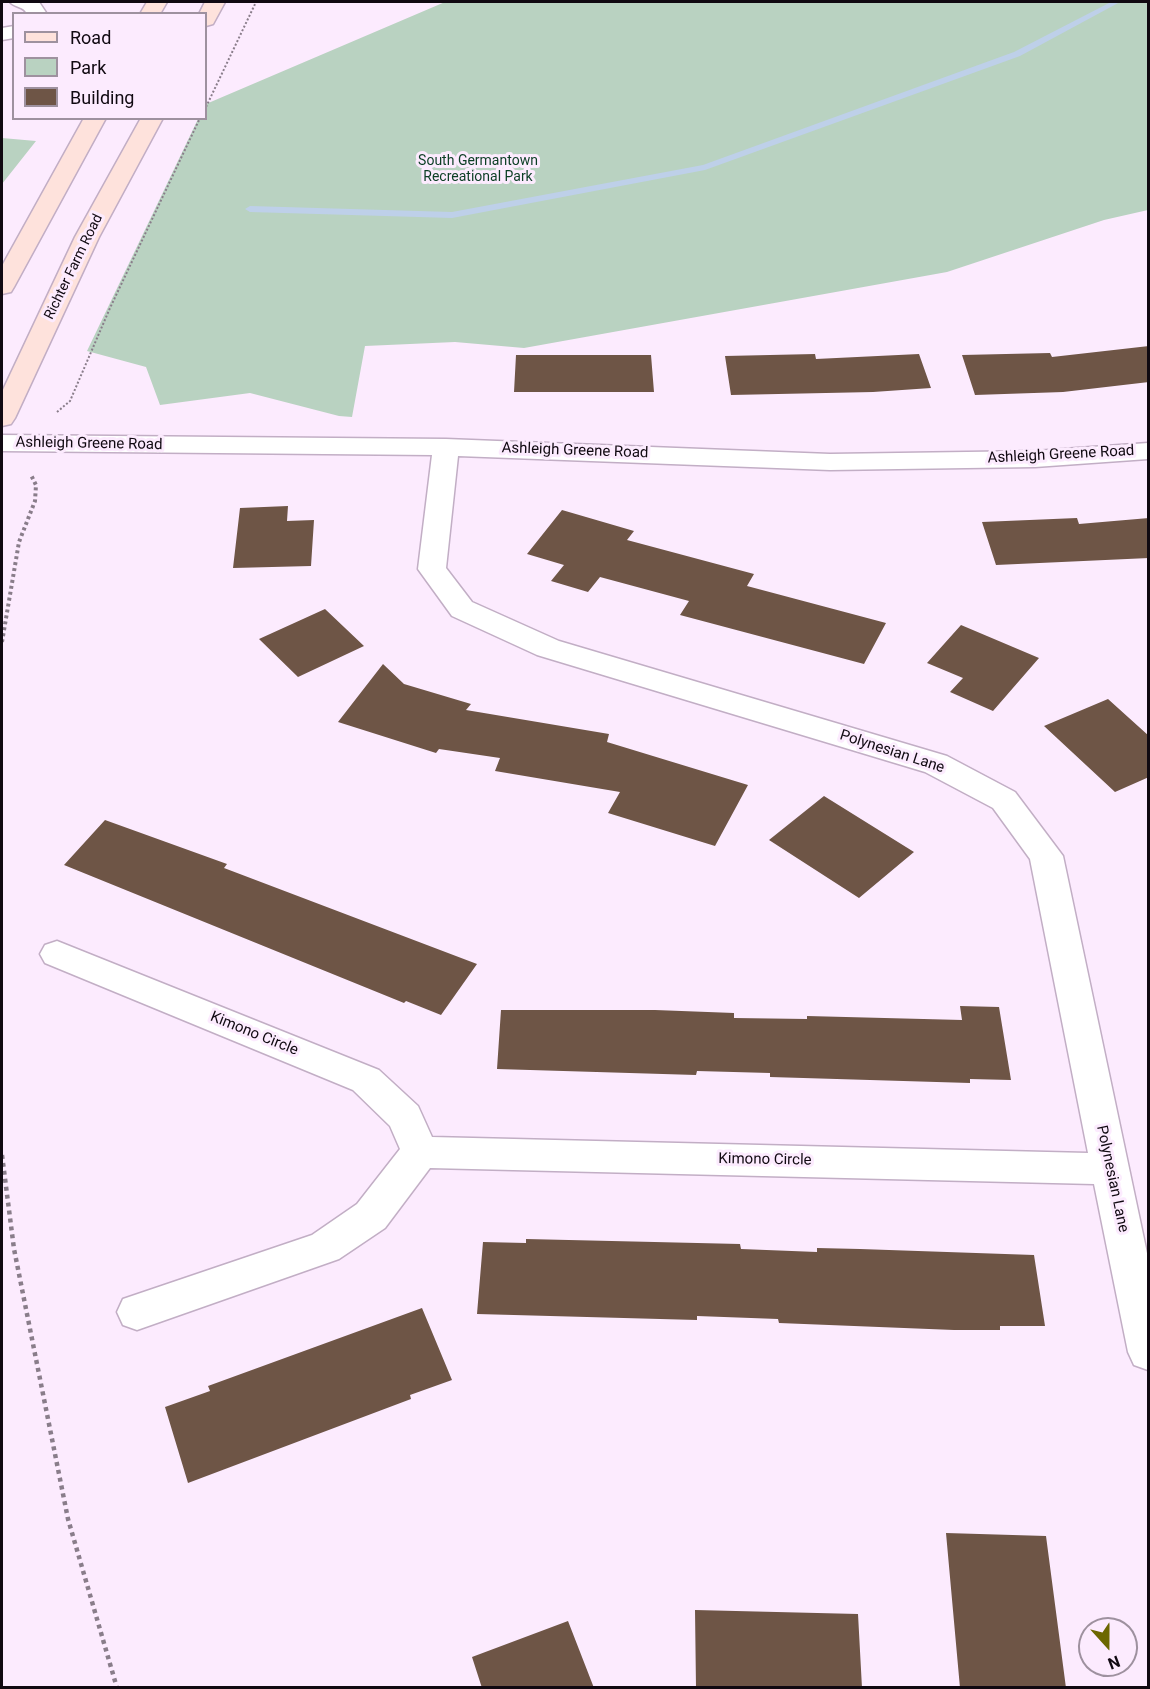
<!DOCTYPE html>
<html>
<head>
<meta charset="utf-8">
<style>
  body { margin:0 }
  #map { position:relative; width:1150px; height:1689px; overflow:hidden; background:#fcebfe; font-family:Roboto,sans-serif }
  canvas { display:block }
  .frame { position:absolute; inset:0; border:3px solid #100911; pointer-events:none }
  .legend { position:absolute; left:12px; top:12px; width:195px; height:108px; box-sizing:border-box; background:#fcebfe; border:2px solid #9e919f; margin:0; padding:8px 10px; list-style:none; font-size:18px; color:#100911 }
  .legend li { display:flex; align-items:center; gap:12px; height:30px }
  .legend b { width:30px; border:2px solid #9e919f }
  .north { position:absolute; left:1078px; top:1617px; width:60px; height:60px; box-sizing:border-box; background:#fcebfe; border:2px solid #9e919f; border-radius:50%; rotate:159deg; font-size:16px; font-weight:700; line-height:24px; text-align:center; color:#100911 }
  .north::after { content:''; display:block; margin:auto; width:21px; height:27px; background:#6c6700; clip-path:polygon(50% 0,100% 100%,50% 72%,0 100%) }
</style>
</head>
<body>
<div id="map">
<canvas width="1150" height="1689"></canvas>
<div class="frame"></div>
<ul class="legend">
<li><b style="height:8px;background:#fee2dc"></b>Road</li>
<li><b style="height:16px;background:#b9d2c1"></b>Park</li>
<li><b style="height:16px;background:#6e5546"></b>Building</li>
</ul>
<div class="north">N</div>
</div>
<script>
const ctx = document.querySelector('canvas').getContext('2d');
ctx.lineJoin = 'round';
function fill(path, color) { ctx.fillStyle = color; ctx.fill(path, 'evenodd'); }
function strokePath(path, color, width, dash) { ctx.strokeStyle = color; ctx.lineWidth = width; ctx.lineCap = dash ? 'butt' : 'round'; ctx.setLineDash(dash || []); ctx.stroke(path); }
function write(font, color, halo, rows, align = 'center') {
  ctx.font = font + ' Roboto,sans-serif'; ctx.lineWidth = 6; ctx.setLineDash([]); ctx.textBaseline = 'middle'; ctx.strokeStyle = halo; ctx.fillStyle = color; for (const [text, x, y, turn = 0] of rows) {
    ctx.save(); ctx.translate(x, y); ctx.rotate((+turn || 0) * Math.PI / 180); ctx.textAlign = isNaN(turn) ? turn : align; if (halo) ctx.strokeText(text, 0, 0); ctx.fillText(text, 0, 0); ctx.restore();
  }
}
fill(new Path2D(`
  M445,2H1148V210L1104,220L947,272L524,348L455,342L365,346L352,417L339,416L250,393L160,405L146,367L87,351L198,119L206,118V104Z
  M2,138L36,141L2,184Z`), '#b9d2c1');
fill(new Path2D(`
  M1111,2H1120L1020,56L705,170L452,218L250,212L245,209L250,206L452,212L703,165L1014,52Z`), '#bed0e9');
fill(new Path2D(`
  M1149,346V382L1063,392L975,395L962,355L1050,353L1052,357Z
  M815,354L816,359L919,354L931,388L873,392L731,395L725,356Z
  M516,355H651L654,392H514Z
  M288,506L287,521L314,520L311,566L233,568L240,508Z
  M562,510L634,531L627,540L754,574L747,586L886,623L864,664L680,615L689,601L600,577L588,592L551,581L564,565L527,554Z
  M1077,518L1079,524L1149,518V558L996,565L982,522Z
  M325,609L364,646L298,677L259,639Z
  M961,625L1039,658L993,711L950,692L963,678L927,663Z
  M383,664L404,684L471,704L466,710L609,734L607,742L748,785L715,846L608,813L620,792L495,771L500,758L439,749L436,753L338,722Z
  M1108,699L1149,736V777L1115,792L1044,726Z
  M824,796L914,852L859,898L769,840Z
  M105,820L227,864L224,868L477,964L441,1015L406,1001L404,1003L64,865Z
  M960,1006L999,1007L1011,1080L970,1079V1083L770,1077V1073L697,1071L696,1075L497,1069L501,1010H655L734,1013V1018L807,1019V1016L962,1020Z
  M526,1239L740,1244L741,1249L817,1252V1248L860,1249L1034,1255L1045,1326H1000V1330H954L779,1323L778,1319L697,1316V1320L477,1314L483,1242L526,1243Z
  M422,1308L452,1380L410,1395L411,1399L188,1483L165,1407L210,1391L208,1386Z
  M946,1533L1046,1536L1066,1688H960Z
  M695,1610L858,1614L862,1688H696Z
  M568,1621L594,1688H482L472,1657Z`), '#6e5546');
const street = new Path2D(`
  M10,2H39L47,14H27C24,6 15,8 10,2Z
  M14,26V38L2,40V28Z
  M2,435L446,439L830,454L1035,451L1148,443V459L1035,467L830,470L458,456L446,568L472,602L559,641L947,756L1015,792L1063,856L1148,1258V1370L1134,1365L1128,1352L1094,1184L430,1168L385,1228L339,1259L137,1330L123,1325L117,1312L123,1299L312,1235L357,1204L400,1149L390,1126L353,1090L45,963L40,954L45,945L57,941L379,1070L418,1106L432,1137L1088,1153L1030,859L993,808L925,772L537,655L452,616L418,569L432,455L2,451Z`);
const secondary = new Path2D(`
  M147,2H167L160,14H140Z
  M205,2H225L213,24L206,26V14H199Z
  M84,118H106L14,287L11,292L2,294V266Z
  M141,118H163L99,237L15,418L11,424L2,426V392L75,237Z`);
strokePath(street, '#c2aec5', 3);
strokePath(secondary, '#c2aec5', 3);
strokePath(new Path2D(`
  M206,107L256,2
  M57,412L70,401L110,308L200,118`), '#897d8a', 2, [2, 2]);
strokePath(new Path2D(`
  M2,642L19,542L35,501L36,485L31,475`), '#897d8a', 4, [3, 3]);
strokePath(new Path2D(`
  M2,1155L14,1249L68,1519L117,1688`), '#897d8a', 4.5, [4, 4]);
fill(street, '#fff');
fill(secondary, '#fee2dc');
write('14px', '#0b3e24', '#fcebfe', [
  ["South Germantown",478,161],
  ["Recreational Park",478,177]
]);
write('14px', '#100911', '#fcebfe', [
  ["Richter Farm Road",74,267,-64]
]);
write('15px', '#100911', '#fcebfe', [
  ["Ashleigh Greene Road",89,444,1],
  ["Ashleigh Greene Road",575,451,2],
  ["Ashleigh Greene Road",1061,455,-3],
  ["Polynesian Lane",892,752,18],
  ["Kimono Circle",254,1034,22],
  ["Kimono Circle",765,1160,1],
  ["Polynesian Lane",1112,1179,78]
]);
</script>
</body>
</html>
